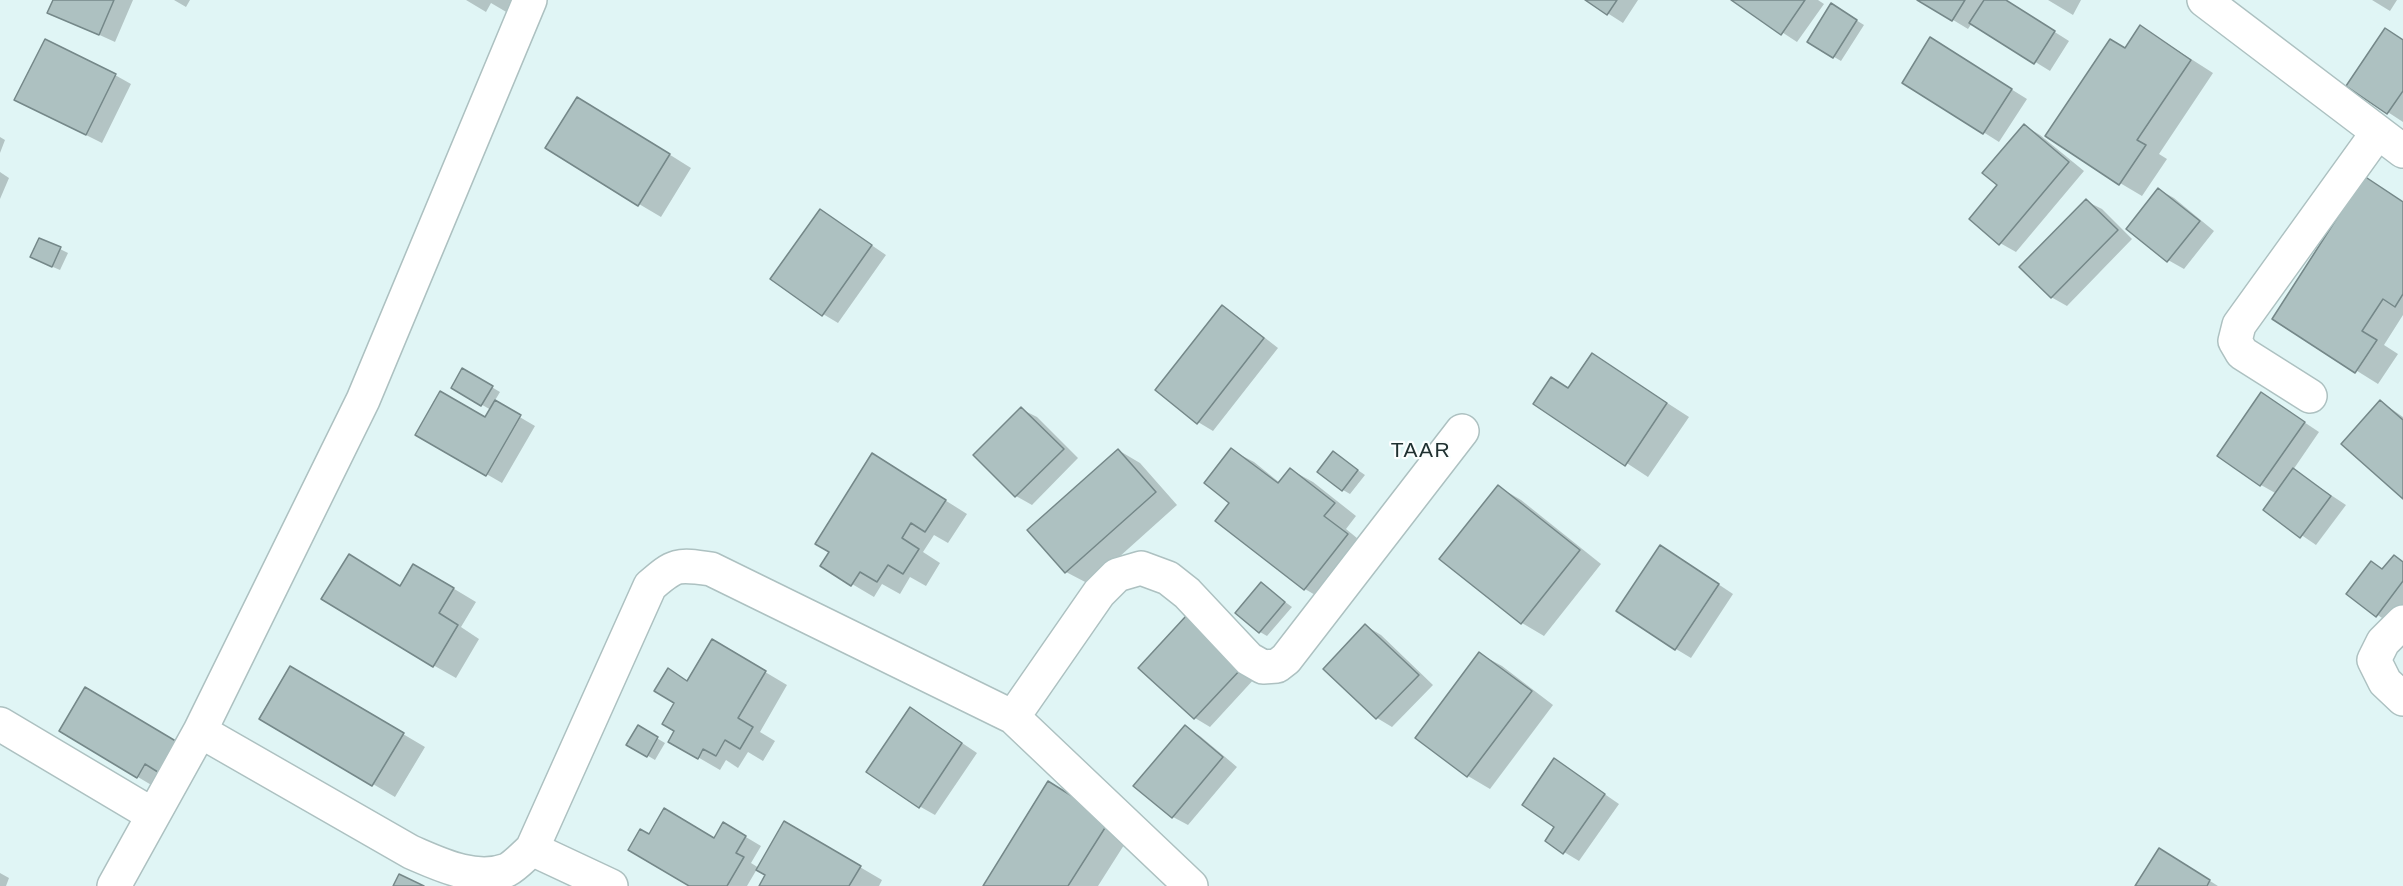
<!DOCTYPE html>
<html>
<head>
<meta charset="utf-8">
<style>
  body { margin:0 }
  canvas { display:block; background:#e0f5f5 }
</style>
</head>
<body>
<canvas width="2403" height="886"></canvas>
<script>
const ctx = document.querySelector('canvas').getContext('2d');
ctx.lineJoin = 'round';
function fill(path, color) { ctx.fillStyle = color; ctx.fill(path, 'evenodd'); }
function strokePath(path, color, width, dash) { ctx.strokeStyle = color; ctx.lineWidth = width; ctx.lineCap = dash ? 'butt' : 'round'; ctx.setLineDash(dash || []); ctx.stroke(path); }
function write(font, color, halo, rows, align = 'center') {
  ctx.font = font + ' Arial,sans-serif'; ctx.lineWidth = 4.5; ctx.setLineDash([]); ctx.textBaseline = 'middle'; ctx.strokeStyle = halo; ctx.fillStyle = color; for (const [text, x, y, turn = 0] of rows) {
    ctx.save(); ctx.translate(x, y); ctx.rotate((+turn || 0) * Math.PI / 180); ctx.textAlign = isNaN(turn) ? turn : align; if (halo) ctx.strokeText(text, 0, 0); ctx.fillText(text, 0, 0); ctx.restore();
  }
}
fill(new Path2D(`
  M54,0H133L115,42L49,12Z
  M174,0H190L186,7Z
  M466,0H515L508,13L491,3L486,12Z
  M1587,0H1638L1623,23Z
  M1733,0H1818L1824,4L1797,42Z
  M1920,0H2004L2069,41L2050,71L1972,23L1968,29Z
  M2048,0H2081L2073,15Z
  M2372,0H2397L2390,11Z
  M1832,5L1864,25L1841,61L1809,42Z
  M2141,27L2213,73L2159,154L2167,159L2142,196L2120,183L2126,49Z
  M2403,40V122L2348,86Z
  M1945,48L2027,99L1999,142L1904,82Z
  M115,75L131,84L102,143L32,108Z
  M600,111L691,168L661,217L639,204Z
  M2025,126L2040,135L2084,171L2016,252L2000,243L1999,185Z
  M0,137L5,140L0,153Z
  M0,172L9,178L0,199Z
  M2158,189L2174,198L2214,231L2184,269L2168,260Z
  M2386,191L2403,202V315L2384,345L2398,354L2378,384L2274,319Z
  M2086,201L2102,209L2132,239L2067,306L2051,297Z
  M820,210L886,255L838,323L823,314Z
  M60,249L68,253L60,270L39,261Z
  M1222,307L1237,316L1278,348L1213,431L1198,422Z
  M1593,355L1689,417L1648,477L1535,403L1568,388Z
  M463,370L500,392L494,402L535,426L502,483L417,434L486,419L491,410L453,388Z
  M2262,394L2319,432L2293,470L2346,505L2316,545L2265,510L2277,494L2261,485Z
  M2380,401L2403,417V497Z
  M1021,409L1037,417L1078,458L1032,505L1016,496L975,455Z
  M1118,450L1140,463L1177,505L1089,584L1066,572Z
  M1231,450L1254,462L1280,483L1291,470L1313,482L1356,516L1346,529L1369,548L1327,602L1305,589L1231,502Z
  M1333,453L1365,475L1350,494L1343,490Z
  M894,468L967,514L948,543L934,535L923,552L940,563L926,586L910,577L900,594L882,584L874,597L852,584L831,552Z
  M1499,487L1521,500L1601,564L1544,636L1522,623L1441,559Z
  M1676,556L1733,594L1691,658L1676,649Z
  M2394,557L2403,562V610L2392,625L2348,594L2372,563L2384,570Z
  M436,578L476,602L461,627L479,639L456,678L433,665L401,587Z
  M1261,584L1292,607L1267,636L1260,632Z
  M1366,626L1381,635L1433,685L1392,727L1377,718Z
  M1201,627L1256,677L1210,727L1195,718L1140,668Z
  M713,641L787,685L760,732L775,741L763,761L748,752L738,768L726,760L720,770L670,741L676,730L688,682Z
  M1480,654L1502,666L1553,705L1490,789L1468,776L1417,737Z
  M291,668L425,747L395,797L261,718Z
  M85,689L177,781L153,786L61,731Z
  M925,718L977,753L935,815L919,806Z
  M638,727L665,743L655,760L628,744Z
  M1185,727L1200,736L1237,767L1188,825L1173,817Z
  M1555,760L1619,804L1579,861L1564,852L1556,827Z
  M1071,796L1131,834L1098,886H985Z
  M785,823L882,880L879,886H761L767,875L757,869L747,886H692L649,836L715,840L724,824L761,846L751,863L759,868Z
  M2175,859L2218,886H2137Z
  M0,873L9,878L6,886H0Z`), '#0003');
const building = new Path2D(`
  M53,0H114L99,35L47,13Z
  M1585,0H1617L1607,15Z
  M1731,0H1805L1781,35Z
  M1917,0H1965L1952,21Z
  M1984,0H2006L2055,31L2034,64L1969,23Z
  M1831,3L1857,20L1833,58L1807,42Z
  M2140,25L2191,60L2137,140L2146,145L2119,185L2045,136L2110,39L2125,48Z
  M2385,28L2403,40V91L2387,114L2346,86Z
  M1930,37L2012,89L1983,134L1902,83Z
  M45,39L116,74L86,135L14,100Z
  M577,97L670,154L638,206L545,148Z
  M2024,124L2069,162L1999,245L1969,219L1997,185L1982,173Z
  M2364,176L2403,202V294L2395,307L2383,299L2362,331L2377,340L2355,373L2272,319Z
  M2158,188L2200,221L2167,262L2126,229Z
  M2086,199L2118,230L2051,298L2019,267Z
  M820,209L872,245L822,316L770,279Z
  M39,238L61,247L52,267L30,257Z
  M1222,305L1264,338L1197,424L1155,390Z
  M1592,353L1667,403L1625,466L1533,404L1551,377L1568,388Z
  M462,368L493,386L481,406L451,388Z
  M440,391L485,417L495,400L521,415L486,476L415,435Z
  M2261,392L2305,422L2260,486L2217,456Z
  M2380,400L2403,420V499L2341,444Z
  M1021,407L1064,449L1015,497L973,455Z
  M1231,448L1278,483L1290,468L1335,503L1324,516L1348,534L1304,590L1215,521L1229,503L1204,483Z
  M1118,449L1156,492L1065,573L1027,530Z
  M1333,451L1358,470L1342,491L1317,472Z
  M872,453L946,500L925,532L911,523L902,538L919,549L903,574L888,565L877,582L860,572L851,586L820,566L829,552L815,544Z
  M2293,468L2331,496L2300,538L2263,510Z
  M1498,485L1580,550L1521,624L1439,559Z
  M1660,545L1719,584L1675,650L1616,611Z
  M349,554L400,586L413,564L454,588L439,613L458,625L433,667L321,599Z
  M2394,555L2403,562V581L2376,617L2346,594L2371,561L2382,569Z
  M1261,582L1285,602L1259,633L1235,613Z
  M1186,616L1242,668L1194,719L1138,668Z
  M1365,624L1419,675L1376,719L1323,669Z
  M712,639L766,671L738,718L753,727L740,749L725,740L716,756L703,749L698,759L668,742L674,731L662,724L674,703L654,691L668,668L687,681Z
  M1479,652L1532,691L1467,777L1415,738Z
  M290,666L404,733L372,786L259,719Z
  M85,687L179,743L161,774L145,764L137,778L59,731Z
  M910,707L962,743L919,808L866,772Z
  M638,725L658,737L647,757L626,745Z
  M1185,725L1223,757L1172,818L1133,786Z
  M1554,758L1605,794L1563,854L1545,841L1554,827L1522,805Z
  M1048,781L1110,820L1068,886H983Z
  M664,808L714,838L723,822L746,836L736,853L744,857L727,886H689L628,850L640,829L649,834Z
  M784,821L861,866L849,886H759L765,875L756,870Z
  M2159,848L2210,880L2207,886H2135Z
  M399,874L424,886H393Z`);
fill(building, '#adc1c1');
strokePath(building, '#758889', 1.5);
const minor = new Path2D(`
  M2204,0L2403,151
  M2310,396L2242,353L2235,341L2239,325L2378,132
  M2403,622L2383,642L2374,660L2385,682L2403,699
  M1013,717L1099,593L1117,575L1141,568L1168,578L1187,593L1249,659L1263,667L1277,666L1286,659L1462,431
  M0,724L153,815
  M200,731L411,852C439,864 475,882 507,870C515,866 525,855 532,849L650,586C675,564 677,564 711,569L1013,717L1191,886
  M532,849L611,886
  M114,886L200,731L363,400L530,0`);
strokePath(minor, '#adc1c1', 36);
strokePath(minor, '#fff', 33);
ctx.letterSpacing = '1.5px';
write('21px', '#203131', '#fafefe', [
  ["TAAR",1421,451]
]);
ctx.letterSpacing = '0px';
</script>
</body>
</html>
